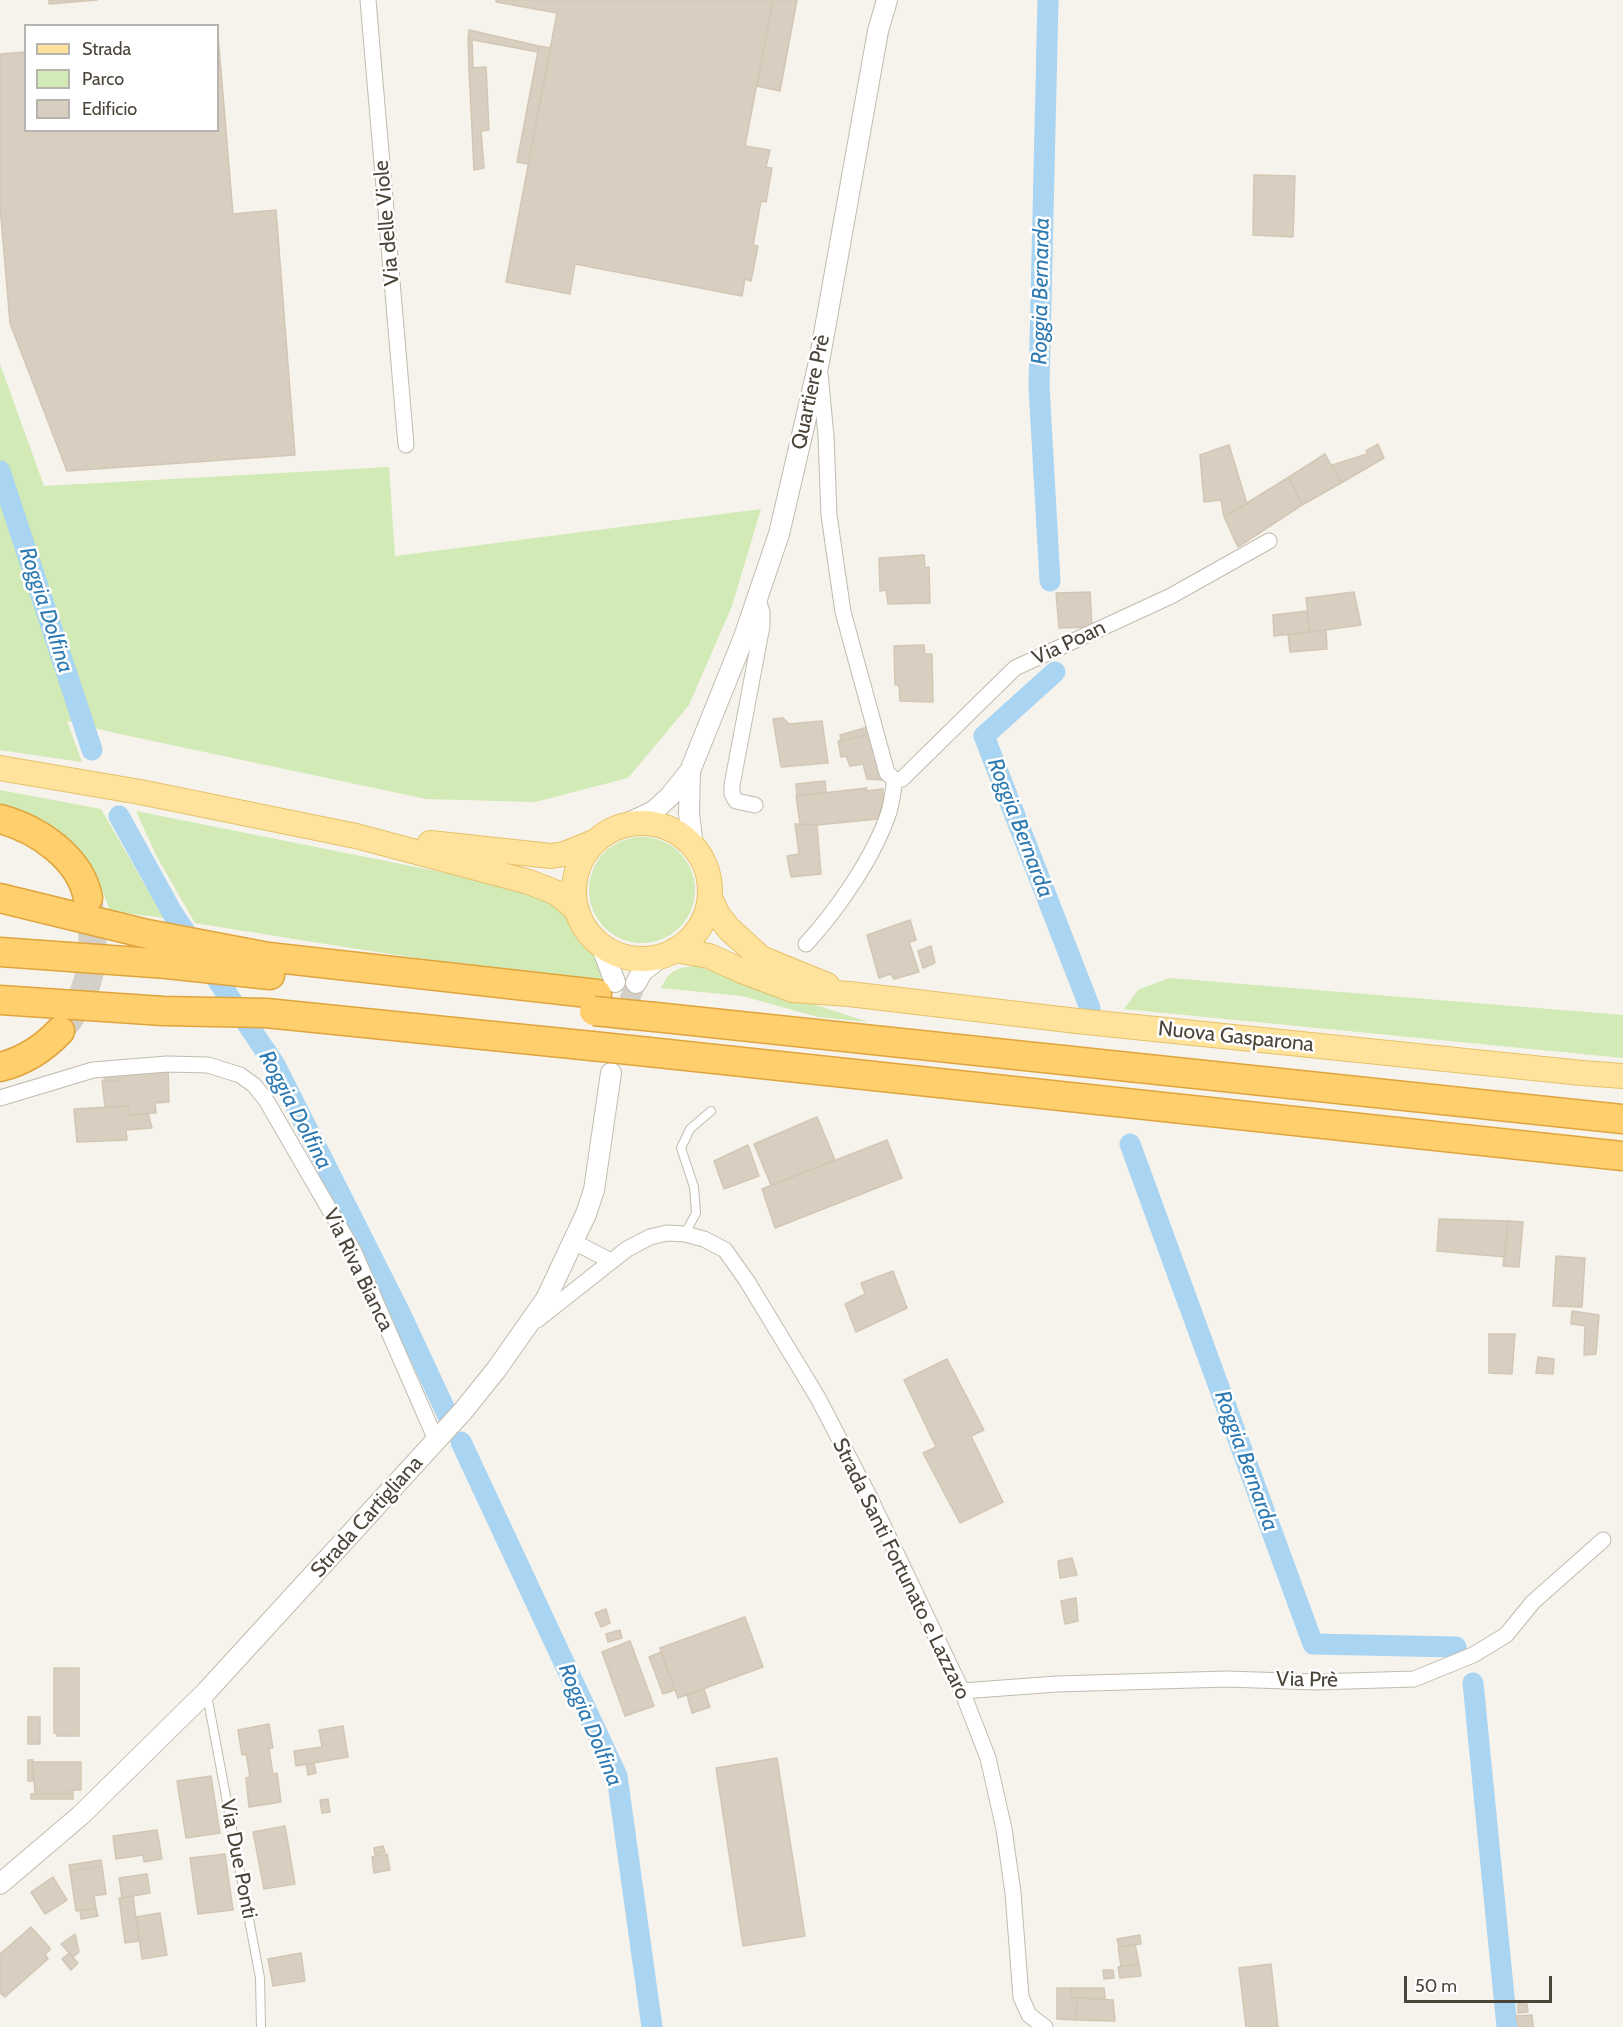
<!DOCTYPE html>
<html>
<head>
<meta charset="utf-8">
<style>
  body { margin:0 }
  #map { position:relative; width:1623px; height:2027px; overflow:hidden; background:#f6f3ec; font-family:Cabin,sans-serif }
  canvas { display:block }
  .legend { position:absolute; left:24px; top:24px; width:195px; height:108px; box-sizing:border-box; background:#fff; border:2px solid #b7b4b0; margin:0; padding:8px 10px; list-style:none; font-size:18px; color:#4b4439 }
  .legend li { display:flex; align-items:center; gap:12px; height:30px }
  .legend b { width:30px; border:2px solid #b7b4b0 }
  .scale { position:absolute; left:1404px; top:1976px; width:148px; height:27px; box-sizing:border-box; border:3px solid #4b4439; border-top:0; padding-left:8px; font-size:18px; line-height:21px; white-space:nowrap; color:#4b4439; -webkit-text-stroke:4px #fff; paint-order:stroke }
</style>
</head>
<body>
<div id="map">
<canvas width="1623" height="2027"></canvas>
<ul class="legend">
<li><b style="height:8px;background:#ffe39c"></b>Strada</li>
<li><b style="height:16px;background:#d2eab5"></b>Parco</li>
<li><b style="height:16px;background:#d8cfc1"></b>Edificio</li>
</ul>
<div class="scale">50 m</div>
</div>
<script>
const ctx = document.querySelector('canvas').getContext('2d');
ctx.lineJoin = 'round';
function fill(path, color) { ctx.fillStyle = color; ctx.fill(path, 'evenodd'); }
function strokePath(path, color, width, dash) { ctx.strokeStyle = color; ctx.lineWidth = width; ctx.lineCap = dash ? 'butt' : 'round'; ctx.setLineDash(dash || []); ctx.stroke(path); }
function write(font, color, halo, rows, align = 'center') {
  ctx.font = font + ' Cabin,sans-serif'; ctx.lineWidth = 5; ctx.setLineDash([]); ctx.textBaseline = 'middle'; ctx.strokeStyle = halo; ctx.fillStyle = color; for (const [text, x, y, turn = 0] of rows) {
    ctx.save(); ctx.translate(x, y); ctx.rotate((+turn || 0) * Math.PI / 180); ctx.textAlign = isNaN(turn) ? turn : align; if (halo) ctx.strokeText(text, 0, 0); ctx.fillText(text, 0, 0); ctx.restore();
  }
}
fill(new Path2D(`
  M0,364L44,486L389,467L395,556L761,509L732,606L689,705L628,778L535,802L426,799L115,733L67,721L82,762L0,750Z
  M0,790L101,809L164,918L110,911L103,892L77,847L40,818L0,807Z
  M136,811L521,888L566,909L580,937L601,966L604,982C467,967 331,945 195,923L157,857Z
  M589 890a53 53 0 1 1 106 0a53 53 0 1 1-106 0Z
  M697,966L868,1022L818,1017L742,996L661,988C670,969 677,968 697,966Z
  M1169,978L1623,1015V1058L1124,1009L1138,990Z`), '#d2eab5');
strokePath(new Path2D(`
  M1048,0L1039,386L1050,581
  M0,471L92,750
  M1055,672L984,736L1090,1008
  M119,816L173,914L275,1065L400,1313L449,1418
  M1130,1144L1313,1644L1456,1647
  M461,1442L617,1776L652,2027
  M1473,1683L1507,2027`), '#a9d4f2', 21);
const building = new Path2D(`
  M49,0H97L49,4Z
  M496,0H773L745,146L770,150L766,167L772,168L766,202L761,201L753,245L758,246L751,281L745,279L742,296L575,264L570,294L506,282L557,13L496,2Z
  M773,0H797L780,91L757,86Z
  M469,30L539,46L538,52L468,39Z
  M218,35L233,214L276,210L295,455L67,471L10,323L0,206V54L26,52V130H218Z
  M468,39L472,40L473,68H469Z
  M539,46L551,48L528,164L517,162Z
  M486,67L489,130L481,131L484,168L474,170L469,68Z
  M1254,175L1295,176L1293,237L1253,235Z
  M1378,444L1384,458L1341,483L1332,465L1367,454L1366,451Z
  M1229,445L1247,504L1224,517L1221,500L1204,502L1200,455Z
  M1325,454L1341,483L1302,505L1289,477Z
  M1289,477L1302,505L1238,547L1224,517Z
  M924,555L925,568L929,567L930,603L888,604L886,590L880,591L879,558Z
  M1090,592L1092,627L1059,628L1056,593Z
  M1354,592L1361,625L1310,632L1306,598Z
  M1307,611L1310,632L1274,636L1273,615Z
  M1326,630L1327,649L1290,652L1288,634Z
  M924,645L925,654H932L933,702L900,701L899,685H895L894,646Z
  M783,718L789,724L822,721L828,763L781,767L773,719Z
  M871,726L874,733L841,741L840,735Z
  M874,733L884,780L867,779L863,764L850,766L846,756L841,757L838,741Z
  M825,781L826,792L797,796L796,784Z
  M867,788L866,791L883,789V801L878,819L817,825L800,824L796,796Z
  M795,824L817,825L821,874L791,877L787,856L799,854Z
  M910,920L916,940L909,942L919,972L894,979L891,974L879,978L867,935Z
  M931,946L935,963L923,968L918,951Z
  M168,1067L169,1102L155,1103L156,1113L128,1115V1106L105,1107L102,1081H118L117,1070Z
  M117,1072L118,1081H104L105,1073Z
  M128,1106V1115L148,1113L152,1128L126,1130L127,1140L77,1142L74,1109Z
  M817,1117L835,1160L771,1185L754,1144Z
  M887,1140L902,1178L775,1228L762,1189Z
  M748,1145L759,1176L724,1189L714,1161Z
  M1439,1219L1508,1221L1505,1257L1437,1251Z
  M1508,1221L1523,1222L1519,1267L1503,1266Z
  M1556,1256L1585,1258L1582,1307L1553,1306Z
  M893,1271L907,1308L856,1332L845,1304L865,1294L861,1283Z
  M1572,1311L1599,1315L1596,1354L1584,1355L1585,1326L1571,1324Z
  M1489,1334H1515L1512,1374L1489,1373Z
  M1538,1357L1554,1359L1553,1374L1536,1373Z
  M947,1359L984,1430L971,1436L1003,1502L960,1523L923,1453L936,1447L904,1380Z
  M1072,1558L1077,1575L1060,1578L1058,1561Z
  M1076,1598L1078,1621L1065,1624L1061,1601Z
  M606,1609L610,1623L601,1627L595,1613Z
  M745,1617L763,1667L678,1698L660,1648Z
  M620,1630L622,1638L608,1642L606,1634Z
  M630,1641L654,1706L625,1716L602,1652Z
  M661,1652L675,1690L663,1694L649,1657Z
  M54,1668H79V1736H57V1733H54Z
  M704,1689L710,1707L692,1713L687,1695Z
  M28,1717H40V1744H28Z
  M269,1724L273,1748H269L273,1775L277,1773L281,1802L249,1807L246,1778L250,1777L246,1754L242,1755L238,1730Z
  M343,1726L348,1757L296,1766L294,1751L322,1747L319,1730Z
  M777,1758L805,1936L743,1946L716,1768Z
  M28,1760H33V1781H28Z
  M33,1762H81V1790H69V1794H35Z
  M314,1763L316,1773L308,1775L306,1764Z
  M211,1776L220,1833L186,1838L177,1781Z
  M69,1790H73V1799H31V1794H69Z
  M328,1799L330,1812L322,1813L320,1800Z
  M285,1826L295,1884L264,1889L253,1832Z
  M157,1830L162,1859L144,1862L143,1855L116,1859L113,1836Z
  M383,1846L385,1852L375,1855L374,1848Z
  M225,1854L233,1910L198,1914L190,1858Z
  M387,1854L390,1870L374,1873L372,1857Z
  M101,1860L102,1866L70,1871L69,1865Z
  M102,1866L106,1894L94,1896L96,1908L76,1911L70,1871Z
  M147,1874L150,1893L122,1898L119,1878Z
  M53,1877L67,1900L45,1914L31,1892Z
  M133,1896L139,1941L125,1943L119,1898Z
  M96,1908L98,1916L81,1919L80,1910Z
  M160,1913L167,1955L142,1959L136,1917Z
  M31,1927L50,1948V1950L45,1954L48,1959L5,1997L0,1993V1954Z
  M75,1934L79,1952L73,1957L61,1944Z
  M1140,1935L1141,1944L1119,1947L1117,1939Z
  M1135,1944L1139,1964L1121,1966L1118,1947Z
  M69,1953L78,1963L71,1970L62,1959Z
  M301,1953L305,1981L273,1986L268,1959Z
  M1139,1964L1141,1976L1120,1978L1118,1967Z
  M1271,1964L1278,2027H1246L1239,1968Z
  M1103,1970H1113L1114,1978L1104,1979Z
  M1057,1988H1071L1072,1998H1077L1076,2020L1057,2019Z
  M1071,1988H1104L1105,1998H1072Z
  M1077,1998L1113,2000L1115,2021L1076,2020Z
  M1518,2004H1527L1528,2012L1518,2013Z
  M1532,2015L1533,2027H1518L1516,2016Z`);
fill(building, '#d8cfc1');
strokePath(building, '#d3c7b4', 1.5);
strokePath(new Path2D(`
  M614,1059L620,1025L636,983`), '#d4d0c8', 20, [20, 10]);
strokePath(new Path2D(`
  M60,1031C95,989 97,950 88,898`), '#d4d0c8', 28, [28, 14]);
const service = new Path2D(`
  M685,1234L696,1213L694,1187L681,1148L690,1129L711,1111
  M207,1695L260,1978L261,2027`);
const minor = new Path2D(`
  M368,0L406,445
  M820,374L826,436L829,515L843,612L887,773L895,780L902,779L1015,668L1171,596L1269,541
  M755,805L736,801L732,794V785L762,626V612L757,597
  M806,944C838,909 874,857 889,812C892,802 893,790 895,780
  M0,1098L93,1070L167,1064L208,1065L240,1075L254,1085L266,1100L354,1252L436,1440
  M574,1242L611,1261
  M537,1320L627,1249L650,1237L667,1233L685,1234L704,1239L725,1250L747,1281L818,1398L869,1496L962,1691L988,1758L1004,1829L1013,1893L1021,1997L1029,2015L1045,2027
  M962,1691L1057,1684L1227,1679L1316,1682L1414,1679L1473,1655L1506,1635L1533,1602L1603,1540`);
const tertiary = new Path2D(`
  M690,771L689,814L693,846
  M622,826L654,811L670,796L690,771L744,637L779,534L819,362L878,31L887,0
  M601,945L615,982
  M636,983L642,972L662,956
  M0,1884L81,1815L206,1692L463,1411L496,1370L546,1299L586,1214L594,1190L611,1073`);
const primary = new Path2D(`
  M0,768L140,792L356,836L529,882L557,893L577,910
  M574 891a68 68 0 1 1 136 0a68 68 0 1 1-136 0Z
  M430,843L551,856L564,854L596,841
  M710,898L718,915L729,929L761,958L827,985
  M675,950L709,956L742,971L793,990L849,994L1077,1021L1582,1073L1623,1076`);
const motorway = new Path2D(`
  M0,819C37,829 80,857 88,898
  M0,898L147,934L268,957L597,994
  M0,952L167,964L270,975
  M0,1000L163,1011L266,1013L592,1046
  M655,1017L1623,1119
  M649,1052L1623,1156
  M0,1067C24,1061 43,1049 60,1031`);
strokePath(service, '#c2bbae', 10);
strokePath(minor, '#c2bbae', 17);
strokePath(tertiary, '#c2bbae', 22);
strokePath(primary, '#e6c16a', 26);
strokePath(motorway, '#e0a43c', 31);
strokePath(service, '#fff', 8);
strokePath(minor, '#fff', 15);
strokePath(tertiary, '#fff', 20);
strokePath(primary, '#ffe39c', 24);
strokePath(motorway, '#ffcf6e', 28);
const motorwayBridge = new Path2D(`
  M594,1011L655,1017
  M592,1046L649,1052`);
strokePath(motorwayBridge, '#e0a43c', 31, []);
strokePath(motorwayBridge, '#ffcf6e', 28);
write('21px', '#4b4439', '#fff', [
  ["Via delle Viole",387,223,-95],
  ["Quartiere Prè",811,392,-78],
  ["Via Poan",1069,643,-25],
  ["Nuova Gasparona",1236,1037,6],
  ["Via Riva Bianca",358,1270,64],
  ["Strada Cartigliana",367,1517,-48],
  ["Strada Santi Fortunato e Lazzaro",901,1569,64],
  ["Via Prè",1307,1680,1],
  ["Via Due Ponti",238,1859,79]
]);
write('italic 22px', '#2e7ab2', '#fff', [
  ["Roggia Bernarda",1041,291,-89],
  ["Roggia Dolfina",46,610,72],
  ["Roggia Bernarda",1020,828,69],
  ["Roggia Dolfina",295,1110,62],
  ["Roggia Bernarda",1246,1461,70],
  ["Roggia Dolfina",590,1725,67]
]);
</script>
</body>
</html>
